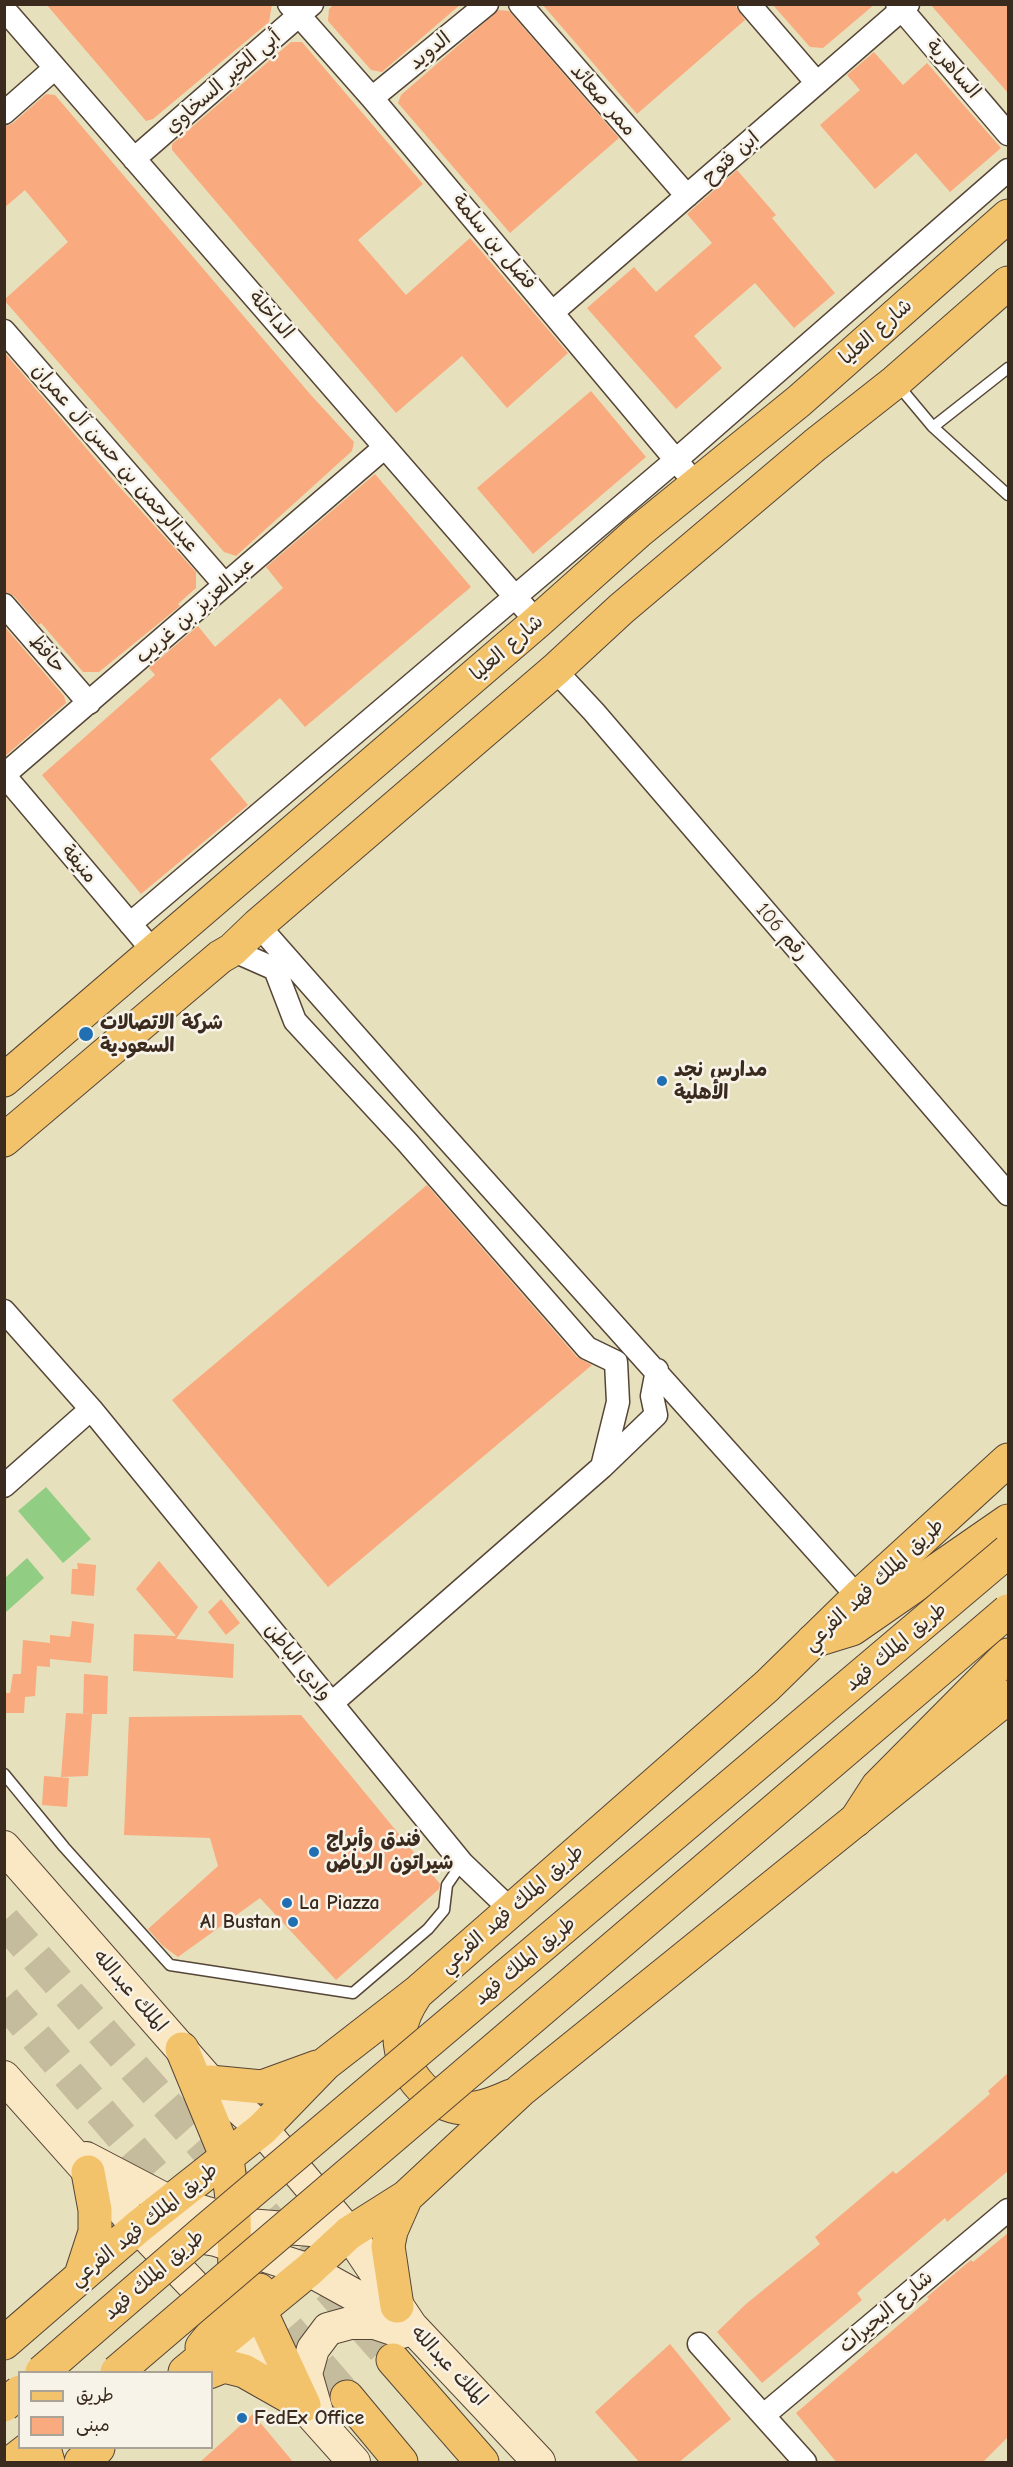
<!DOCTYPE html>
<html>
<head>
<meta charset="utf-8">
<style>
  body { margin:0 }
  #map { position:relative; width:1013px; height:2467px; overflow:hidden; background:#e7e0bd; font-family:"Comic Neue","Playpen Sans Arabic",sans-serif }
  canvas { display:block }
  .frame { position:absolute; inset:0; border:6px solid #3b2a1e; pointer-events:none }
  .legend { position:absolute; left:18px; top:2371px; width:195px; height:78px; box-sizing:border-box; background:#f7f3e8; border:2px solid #aca397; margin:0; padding:8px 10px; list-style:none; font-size:18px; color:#3b2a1e }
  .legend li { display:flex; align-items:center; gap:12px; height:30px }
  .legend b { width:30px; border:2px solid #aca397 }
</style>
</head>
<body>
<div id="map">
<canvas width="1013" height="2467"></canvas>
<div class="frame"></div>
<ul class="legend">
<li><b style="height:8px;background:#f2c36a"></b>طريق</li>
<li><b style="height:16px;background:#f9aa7e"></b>مبنى</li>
</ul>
</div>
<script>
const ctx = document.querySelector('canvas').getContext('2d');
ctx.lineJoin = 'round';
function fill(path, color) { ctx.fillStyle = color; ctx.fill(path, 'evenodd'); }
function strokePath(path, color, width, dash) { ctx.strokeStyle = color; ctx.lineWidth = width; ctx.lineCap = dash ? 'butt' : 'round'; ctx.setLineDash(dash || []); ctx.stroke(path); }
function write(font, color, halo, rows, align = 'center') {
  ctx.font = font + ' "Comic Neue","Playpen Sans Arabic",sans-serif'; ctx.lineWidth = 5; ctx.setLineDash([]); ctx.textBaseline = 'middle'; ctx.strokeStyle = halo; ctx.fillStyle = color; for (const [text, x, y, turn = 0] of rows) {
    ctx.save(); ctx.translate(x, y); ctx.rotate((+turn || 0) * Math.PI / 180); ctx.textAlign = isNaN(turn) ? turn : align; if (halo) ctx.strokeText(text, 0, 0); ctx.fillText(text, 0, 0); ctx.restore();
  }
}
fill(new Path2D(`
  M46,1487L91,1539L63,1563L18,1511Z
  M27,1558L44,1578L5,1613V1578Z`), '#91ce83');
fill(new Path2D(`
  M46,4H272L269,22L153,119L146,121Z
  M334,4H461L382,72L371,70L328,21L329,9Z
  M542,4H734L745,20L637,114Z
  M772,4H875L823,48L810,47Z
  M930,4H1008V93Z
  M499,10L509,11L619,138L510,233L398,103L401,95Z
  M291,42H302L423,184L358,240L406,295L470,238L568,353L507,408L462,356L396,413L172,150V144Z
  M874,52L903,85L927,63L1001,148L950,192L916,153L875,189L820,125L860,90L847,75Z
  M46,94L55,95L310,394L354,442L352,451L236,556L224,552L4,300L68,242L25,190L4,208V127L13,123Z
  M737,170L776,215L772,218L835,293L794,328L755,283L694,336L722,368L676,409L587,308L634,267L656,292L712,243L687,214Z
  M4,352L116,483L196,572V588L178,604L180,606L99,672H83L41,623L39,625L14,596L4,592Z
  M591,391L646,457L533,554L477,488Z
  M375,474L471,587L305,727L280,698L210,759L248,805L141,894L42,775L155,675L149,668L198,626L215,647L283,588L266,567Z
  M4,626L64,696L66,703L4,757Z
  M427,1185L577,1357L592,1365L328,1587L172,1400Z
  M159,1561L198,1607L176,1639L234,1644L233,1678L133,1671L134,1634L176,1636L136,1589Z
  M77,1563L96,1565L94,1596L71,1594L72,1569H78Z
  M221,1599L240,1623L226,1635L208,1612Z
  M72,1621L94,1624L91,1663L50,1659V1667L37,1666L35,1696L25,1697L24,1713H4V1693H10L13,1674H21L23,1640L50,1643V1635L70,1637Z
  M84,1674L108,1676L107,1714H83Z
  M66,1713L92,1714L88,1776L61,1777Z
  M301,1715L440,1884L439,1889L336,1980L260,1898L178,1957L163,1946L148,1929L218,1866L210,1838L124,1835L129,1717Z
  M44,1776L69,1778L67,1807L42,1805Z
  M1008,2073V2171L947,2222L945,2218L857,2293L862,2300L762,2383L717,2332L746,2304L820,2244L815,2237L893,2171L896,2174L937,2140L990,2094L988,2091Z
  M1008,2233V2437L982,2463H837L796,2413L929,2299L927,2297L947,2280L971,2260L973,2262Z
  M670,2344L731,2419L678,2463H640L595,2412Z
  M253,2414L294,2463H199Z`), '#f9aa7e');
strokePath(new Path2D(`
  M4,1921L393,2360
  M4,2000L187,2212
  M256,2292L347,2397`), '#c5bc9d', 33, [33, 16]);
const lane = new Path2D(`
  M897,384L933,427L1008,495
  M933,427L1008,368
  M4,1774L64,1847L170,1965L353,1993L428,1929L444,1910L447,1885L462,1863`);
const street = new Path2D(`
  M289,4L372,98L685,471
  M520,4L687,196
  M749,4L817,83
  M897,4L1008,134
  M4,9L537,622
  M372,98L487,4
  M4,113L55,68
  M134,159L312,4
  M553,312L908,4
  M4,331L225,585
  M4,605L89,703
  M555,670L594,712L1008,1194
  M4,775L385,447
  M4,775L154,952
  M130,924L676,460L1008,170
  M258,925L431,1121L858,1597
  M232,950L275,969L295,1021L407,1142L587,1348L616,1362L618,1402L602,1467L332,1703
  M4,1311L91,1409L462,1863L511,1910
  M602,1467L656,1415L652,1396L657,1370
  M4,1486L91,1409
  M699,2344L805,2462
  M764,2415L1008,2210`);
const secondary = new Path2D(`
  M4,1847L210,2082L262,2129L349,2233L411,2326L539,2462
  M4,2077L138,2227L236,2330L354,2462
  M86,2158L170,2202L248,2225L349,2233
  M138,2227L216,2240L309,2270L407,2324
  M317,2412L306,2374L313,2349L328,2329L350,2323H375L402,2332`);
const primary = new Path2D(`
  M4,1080L537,622L639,531L799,401L1008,216
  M4,1140L220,957L232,950L258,925L555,670L621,609L815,445L895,382L1008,283
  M416,1994C408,2006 401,2018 400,2033C398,2073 434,2113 476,2108C489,2106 500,2101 511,2096
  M182,2049L227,2158L234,2215L235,2276L220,2325L202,2347
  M210,2082L262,2087L317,2067
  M81,2275L95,2232V2210L88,2172
  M259,2290L263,2317L304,2405
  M397,2306L388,2246L391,2231L406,2197
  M4,2343L138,2227L262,2129L325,2064L419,1991L767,1686L858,1597L1008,1460
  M185,2372L309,2270L349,2233L406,2197L521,2090L1008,1697
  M209,2372L224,2366L244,2371L304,2405
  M44,2448L48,2462
  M81,2462L98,2448`);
const highway = new Path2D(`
  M813,1641L852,1629L1008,1521
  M856,1820L878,1786L1008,1655
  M393,2360L482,2462
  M347,2397L401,2462
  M12,2462L30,2448`);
strokePath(lane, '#554536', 13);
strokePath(street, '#554536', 25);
strokePath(secondary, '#554536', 34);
strokePath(primary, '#554536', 35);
strokePath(highway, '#554536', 35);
strokePath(lane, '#fff', 10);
strokePath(street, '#fff', 22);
strokePath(secondary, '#fae7c3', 32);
strokePath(primary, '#f2c36a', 33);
strokePath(highway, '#f2c36a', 33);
const highwayBridge = new Path2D(`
  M42,2372L206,2230L1008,1551
  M117,2372L1008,1611
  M4,2405L20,2392`);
strokePath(highwayBridge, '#554536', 35, []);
strokePath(highwayBridge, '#f2c36a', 33);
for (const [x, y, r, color] of [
  [86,1034,8,"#1f6fb2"],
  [662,1081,6,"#1f6fb2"],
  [314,1852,6,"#1f6fb2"],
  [287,1903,6,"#1f6fb2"],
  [293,1922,6,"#1f6fb2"],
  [242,2418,6,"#1f6fb2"]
]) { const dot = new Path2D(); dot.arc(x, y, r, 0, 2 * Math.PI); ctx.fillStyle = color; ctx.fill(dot); strokePath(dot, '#f7f3e8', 2); }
write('20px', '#3b2a1e', '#f7f3e8', [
  ["الدويد",430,51,-39],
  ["الساهرية",953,69,49],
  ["أبي الخير السخاوي",223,82,-41],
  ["ممر صعائد",603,100,49],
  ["ابن فتوح",731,158,-41],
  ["فضل بن سلمة",494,242,50],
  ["الداخلة",271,315,49],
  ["شارع العليا",876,332,-41],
  ["عبدالرحمن بن حسن آل عمران",115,458,49],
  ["عبدالعزيز بن غريب",195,611,-41],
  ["شارع العليا",507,648,-41],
  ["حافظ",47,654,49],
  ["منيفة",79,864,50],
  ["رقم 106",782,932,49],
  ["طريق الملك فهد الفرعي",874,1585,-43],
  ["طريق الملك فهد",896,1647,-40],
  ["وادي الباطن",298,1662,51],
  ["طريق الملك فهد الفرعي",512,1909,-41],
  ["طريق الملك فهد",525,1961,-40],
  ["الملك عبدالله",130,1991,49],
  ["طريق الملك فهد الفرعي",144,2225,-39],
  ["طريق الملك فهد",154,2275,-41],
  ["شارع البحيرات",886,2312,-40],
  ["الملك عبدالله",449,2366,47]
]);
write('bold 20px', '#3b2a1e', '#f7f3e8', [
  ["شركة الاتصالات",100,1023],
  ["السعودية",100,1046],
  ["مدارس نجد",674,1070],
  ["الأهلية",674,1093],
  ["فندق وأبراج",326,1840],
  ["شيراتون الرياض",326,1863],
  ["La Piazza",299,1903],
  ["Al Bustan",281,1922,"right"],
  ["FedEx Office",254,2418]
], 'left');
</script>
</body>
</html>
